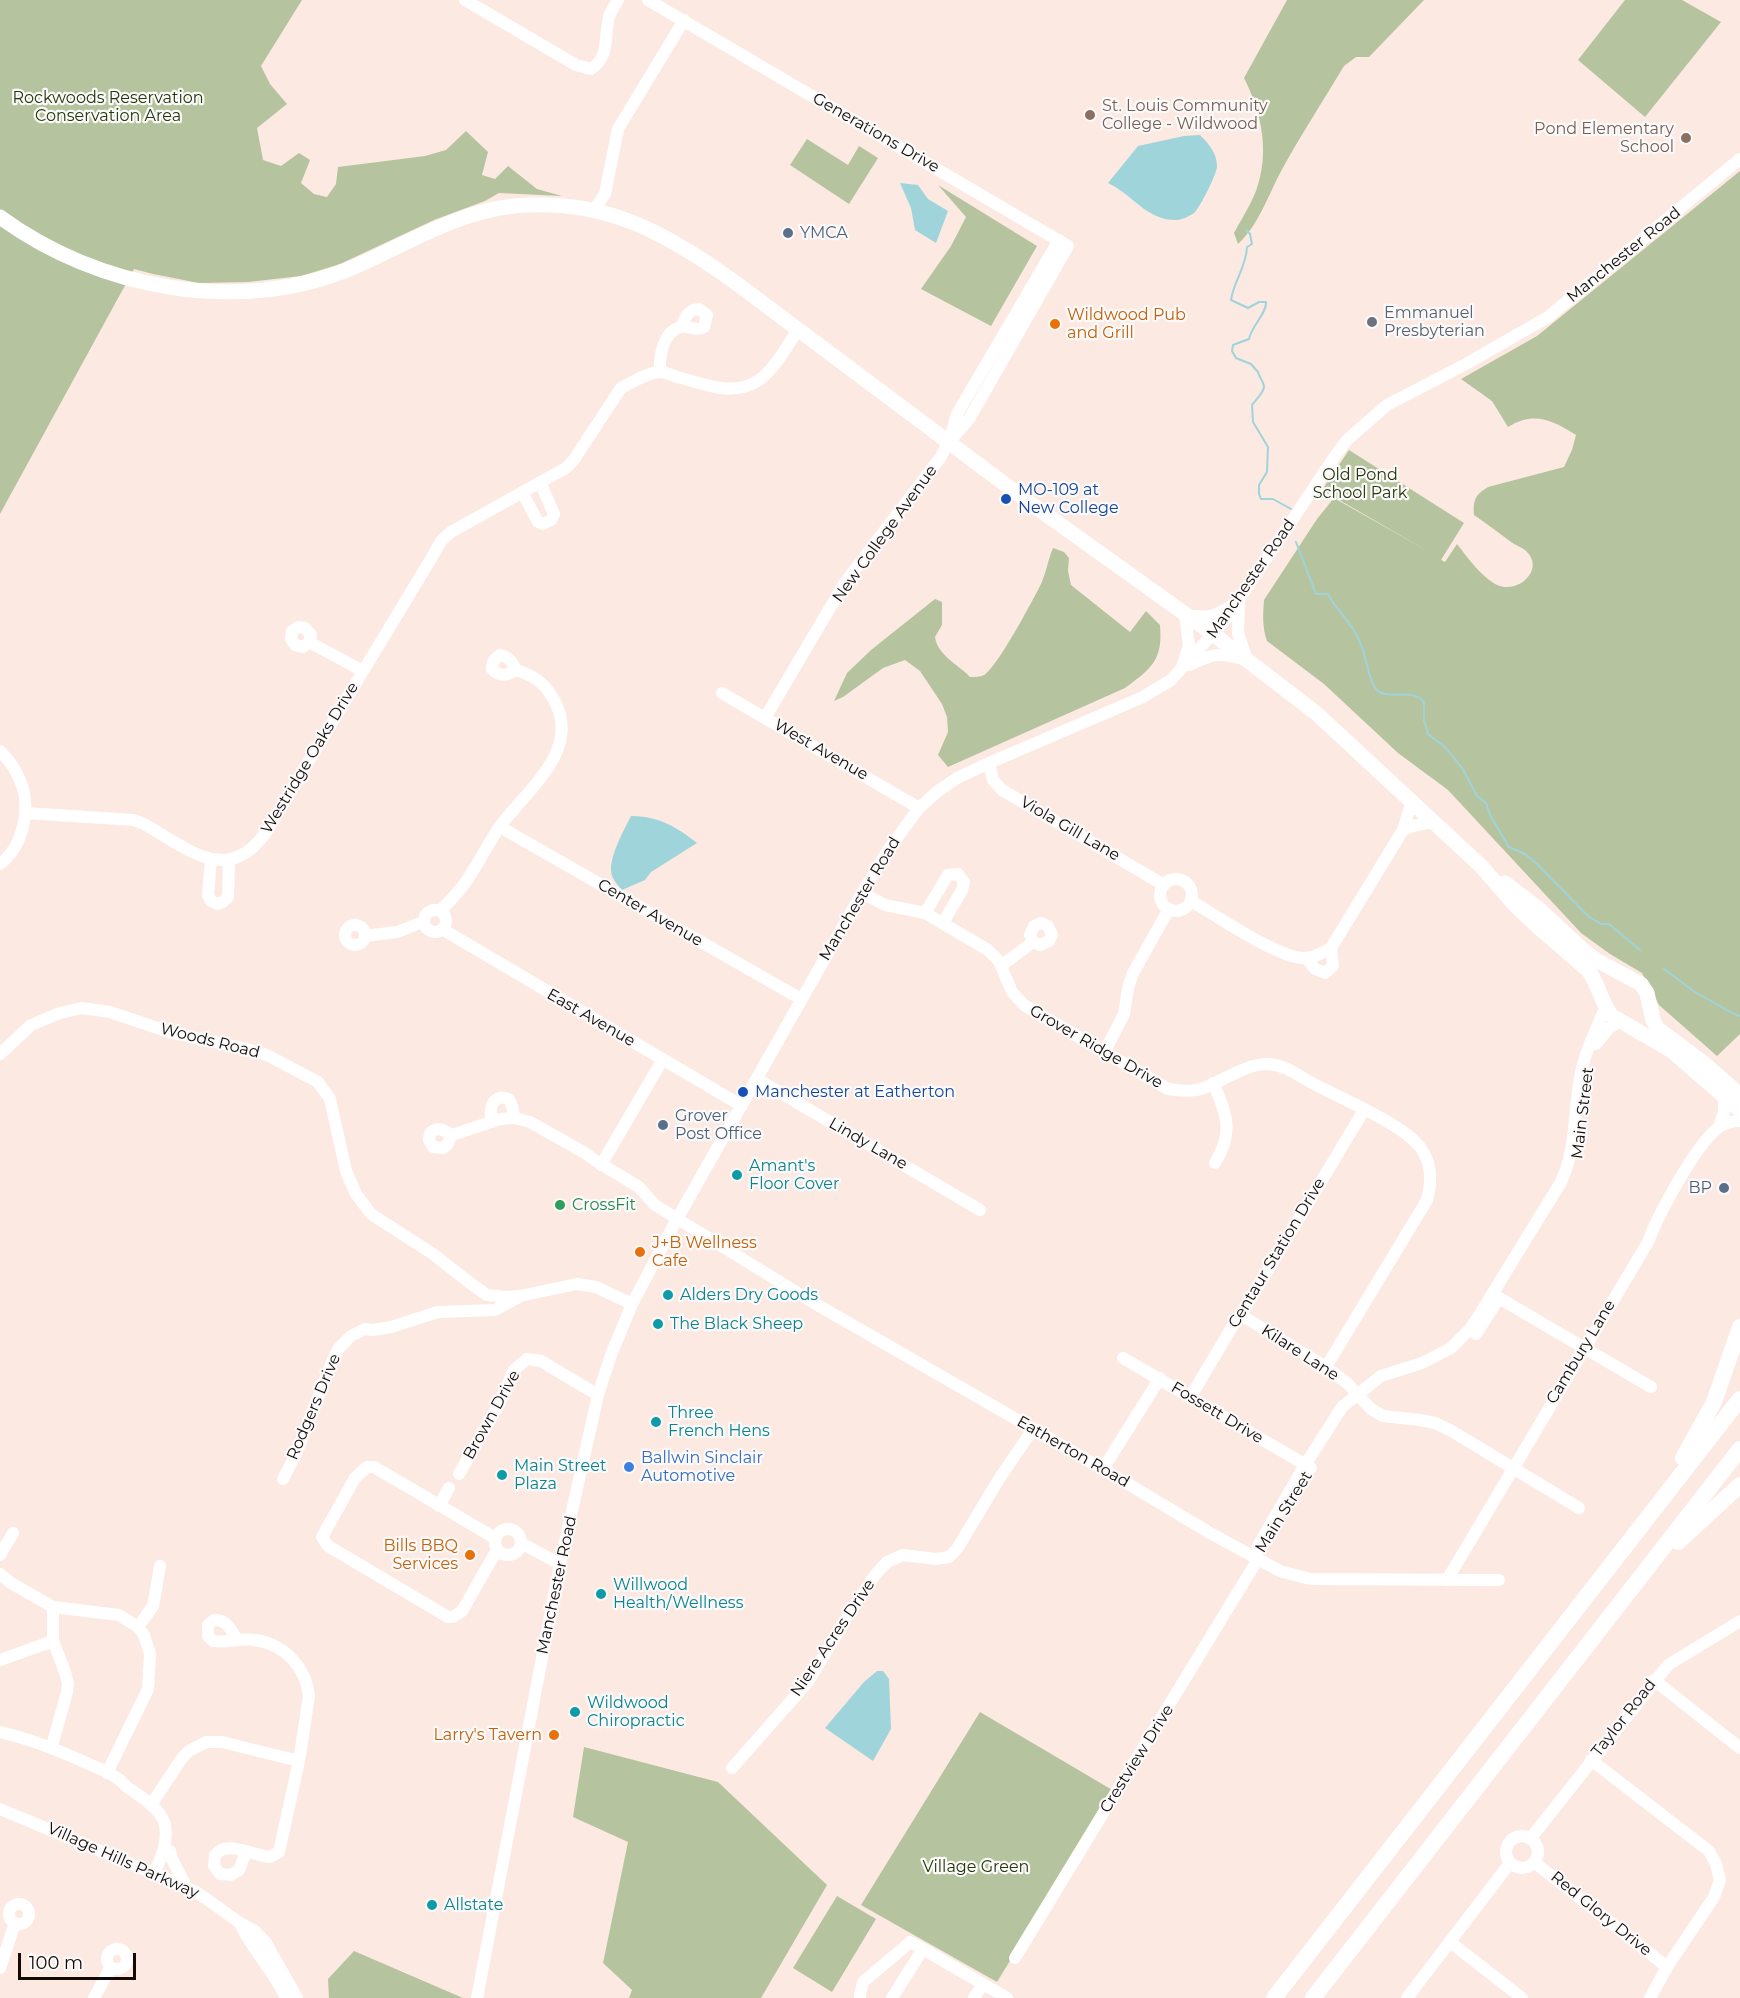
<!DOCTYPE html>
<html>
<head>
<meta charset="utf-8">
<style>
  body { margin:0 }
  #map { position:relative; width:1740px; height:1998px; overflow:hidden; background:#fce9e2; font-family:Montserrat,sans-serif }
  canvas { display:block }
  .scale { position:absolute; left:18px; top:1953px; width:118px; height:27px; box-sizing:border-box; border:3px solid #130a07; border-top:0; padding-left:8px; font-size:18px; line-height:21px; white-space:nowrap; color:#130a07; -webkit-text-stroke:4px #fafafa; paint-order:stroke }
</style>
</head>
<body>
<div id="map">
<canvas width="1740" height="1998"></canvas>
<div class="scale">100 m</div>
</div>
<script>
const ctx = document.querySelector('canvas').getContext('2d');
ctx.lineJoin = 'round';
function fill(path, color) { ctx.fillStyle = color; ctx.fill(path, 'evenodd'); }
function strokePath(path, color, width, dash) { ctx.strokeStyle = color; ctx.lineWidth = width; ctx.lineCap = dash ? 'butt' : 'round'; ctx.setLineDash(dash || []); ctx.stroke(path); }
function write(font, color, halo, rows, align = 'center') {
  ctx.font = font + ' Montserrat,sans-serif'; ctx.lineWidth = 4.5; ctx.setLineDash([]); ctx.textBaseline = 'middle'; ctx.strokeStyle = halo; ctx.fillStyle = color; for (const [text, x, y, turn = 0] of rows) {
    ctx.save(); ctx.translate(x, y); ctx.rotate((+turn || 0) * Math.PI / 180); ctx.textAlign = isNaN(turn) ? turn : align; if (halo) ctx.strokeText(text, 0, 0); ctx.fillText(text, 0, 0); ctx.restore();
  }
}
fill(new Path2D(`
  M0,0H302L261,66L270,84L287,104L257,128L263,160L281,166L299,153L310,160L301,183L314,194L327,197L336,184L338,167L425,156L446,150L466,131L488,152L482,175L495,179L508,166L537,189L562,196L499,193L485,201L434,220L340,264L301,276L248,282L199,283L153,274L134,269L0,514Z
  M1287,0H1424L1369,57H1356L1344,66C1322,103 1298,139 1278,177C1266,201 1258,225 1238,244L1234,233C1241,220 1250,206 1256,191C1270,152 1262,114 1244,78Z
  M1625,0H1682L1721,22L1645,117L1578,60Z
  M807,139L848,165L859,146L878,158L849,204L790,165Z
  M1740,171V1034L1717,1056L1659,1005L1642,973L1610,954L1581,933L1448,790L1398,753L1324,684L1267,641C1262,627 1263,614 1264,600L1317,519L1334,498L1431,553L1322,490L1349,450L1464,523L1441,560L1445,562L1457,544C1468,558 1479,574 1495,584C1517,596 1545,570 1527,552C1523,547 1516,546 1511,542C1499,533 1487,524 1474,515C1473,500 1475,495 1488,487L1564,467L1572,450L1576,435C1552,420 1534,411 1508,427L1492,401L1461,379L1537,336Z
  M938,185L1037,246L991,326L921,289L951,246L966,217Z
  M1053,548L1064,552L1069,558L1068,571L1071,585L1130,632L1146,611L1160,625C1163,660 1152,668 1125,688L948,767L938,755L948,732L947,717L942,704L920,671L905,660L883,668L843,697L834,701L847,673L871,650L935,599L942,602V625L935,637C938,656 958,664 970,677C975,677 980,677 984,675C997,668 1033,600 1041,584C1046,573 1048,560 1053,548Z
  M980,1712L1114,1791L997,1982L861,1905Z
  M584,1747L718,1782L827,1885L761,1998H629L632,1990L603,1963L628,1842L573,1817Z
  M837,1896L876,1919L832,1992L793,1968Z
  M354,1951L463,1998H329L328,1979Z`), '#b5c49e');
fill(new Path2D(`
  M1200,135C1209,144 1217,153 1217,167C1216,175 1200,208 1194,213C1190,216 1181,220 1177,220C1147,221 1132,194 1108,183L1138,146L1184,136Z
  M900,183L918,185L928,199L948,211L936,243L915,230L911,208Z
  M631,816C658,816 677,827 697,843L651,872L645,880L622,890C617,884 611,878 611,870C611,853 624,830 631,816Z
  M877,1671H883L889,1679L891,1729L873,1761L825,1728L864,1682Z`), '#9fd4da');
strokePath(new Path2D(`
  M1246,230L1250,234L1252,244L1247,247C1246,268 1234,280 1231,300L1248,308L1259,302H1266C1267,313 1252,325 1249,339L1233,345L1232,351L1236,358L1251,364L1258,372C1259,377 1264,382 1264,387C1264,392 1255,401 1252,405L1253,422L1268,447L1267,472L1259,485V494L1261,499H1273L1291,509
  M1296,542L1316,594H1328C1334,606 1343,614 1350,625C1356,632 1360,642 1363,650C1366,660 1370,684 1377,690C1388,701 1412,687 1424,702V720L1428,734L1446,748L1462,768L1477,796L1486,803L1491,817L1509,847L1525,854L1537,864L1589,917L1601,924H1609L1640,950
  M1664,969L1695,992L1734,1014L1740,1016`), '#9fd4da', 2);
strokePath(new Path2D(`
  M465,0L576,65L591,69C610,57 604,36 609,17C611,11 615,5 618,0
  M648,0L1068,246L969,419L949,442L940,458L844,584L765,718
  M594,210L605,194L618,129L684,20
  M660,372C659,357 663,331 681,327C689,325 695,332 704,327L707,315L699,309C688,310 685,317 682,326
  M950,438L957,414L1059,240
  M522,492L538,522L543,524L551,520L554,514L540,482
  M1239,602L1238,633L1247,660
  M309,642L303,647L295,645L291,639L292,631L298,627L305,628L311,635L309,642L363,671
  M1183,664L1189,645L1185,615C1209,618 1212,618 1233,605
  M1189,665C1213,654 1217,652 1243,659
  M722,693L919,808
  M0,751C8,759 15,768 19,778C32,805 24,846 0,864
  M989,763L993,780L1002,790L1164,885
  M25,813L134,820L144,824C187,848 228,887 266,832L429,562L442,540L451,532L566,468L573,461L621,388C632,382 647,373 659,372C665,372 672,375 677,377C702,383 729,396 754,383C773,373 786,347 798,330
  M500,827L801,999
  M1403,830C1413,824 1423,824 1434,822
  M211,859L208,895L211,901L217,904L223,902L228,897L229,861
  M1160 895a16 16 0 1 1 32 0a16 16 0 1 1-32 0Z
  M862,893L885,905L925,913L988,950L999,961L1012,992L1024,1005L1168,1089C1180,1091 1193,1092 1204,1088C1225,1080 1245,1064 1268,1064C1286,1065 1299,1076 1314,1084C1342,1099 1401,1123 1420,1147C1432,1163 1432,1182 1427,1200L1326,1367
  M1191,901C1216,915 1279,959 1305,958C1313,958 1324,952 1331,948L1403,830L1412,801
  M424 921a11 11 0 1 1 22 0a11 11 0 1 1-22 0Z
  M440,911C449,902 458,893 465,883C478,865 488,843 501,825C527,790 579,752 556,704C547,685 536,676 516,670C512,661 509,657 500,655C494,659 492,662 492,669C501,678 507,675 516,670
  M925,913L948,875L958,874L964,882L962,890L943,923
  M345 935a10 10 0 1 1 20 0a10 10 0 1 1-20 0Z
  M442,929L742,1106
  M365,936L397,932L423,922
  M1306,958L1315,969L1325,973L1333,966L1331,948
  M1001,966L1033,942L1030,935L1034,926L1041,923L1048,926L1052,935L1049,941L1040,945L1033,942
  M1596,1044L1609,1028L1620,1021
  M1104,1053L1124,1014L1128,988L1133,973L1169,909
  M0,1054L31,1025L60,1013L82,1008L110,1012L172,1033L243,1048L267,1055L318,1082L330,1099L346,1171L356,1194L371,1214L433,1254L470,1283L487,1295L506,1297L520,1296L577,1284L596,1287L632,1304
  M757,1079L980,1210
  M1213,1083C1227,1114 1234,1132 1215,1163
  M491,1121C491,1116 490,1110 492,1105C495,1097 507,1094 511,1103C513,1108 513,1114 515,1118
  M1719,1127L1724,1112V1097
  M452,1135L447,1145L443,1148L433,1147L429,1140L430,1133C438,1126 444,1130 452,1135L500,1119L515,1118L530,1122L585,1153L596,1161L639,1187L655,1205L814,1303L1103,1469L1210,1533L1280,1571L1310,1579L1499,1580
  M601,1165L663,1059
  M1499,1298L1651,1387
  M1241,1315L1326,1367L1347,1383L1371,1409L1383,1416L1420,1420L1435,1423L1450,1430L1579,1508
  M1476,1334L1499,1298
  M1123,1358L1311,1468
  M1191,1396L1232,1327L1241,1315L1364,1110
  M1103,1469L1160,1378
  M459,1474L499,1404L514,1370L527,1359L541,1361L598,1395
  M283,1479L296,1454L334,1357L339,1348L351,1336L365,1329L373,1330L391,1327L438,1312L495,1310L519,1297
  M439,1506L449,1488
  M495 1542a13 13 0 1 1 26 0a13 13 0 1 1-26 0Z
  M495,1538L374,1467H367L355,1478L322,1537L328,1546L448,1617H453L462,1611L497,1550
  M521,1543L560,1564
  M0,1555L13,1533
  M1256,1558L1258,1546L1305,1465L1342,1407L1381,1376L1422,1363L1451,1348L1470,1329L1480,1314L1561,1182C1577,1147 1573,1114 1580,1078C1584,1053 1596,1031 1605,1008
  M0,1574L11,1583L53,1607L119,1615L138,1627L144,1635L150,1654L148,1689L107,1773
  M1447,1580L1648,1242C1658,1215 1696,1144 1718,1128C1724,1123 1733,1121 1740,1121
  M138,1627L153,1606L160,1566
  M237,1640C231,1630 227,1619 214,1620L208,1625V1636L213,1641C227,1643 241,1638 255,1640C285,1644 306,1668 309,1696L299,1761L279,1852L270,1857C253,1856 227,1839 215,1855L214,1866L220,1874L231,1875L239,1870L246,1852
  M0,1660L53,1641
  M1654,1680L1740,1748
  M0,1732C32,1739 61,1751 91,1765C101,1769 111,1774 120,1780C123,1783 126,1787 130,1789C143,1798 161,1809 165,1825C168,1843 161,1858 154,1874
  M52,1746L67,1692L68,1684L65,1672L53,1641V1607
  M1591,1760L1709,1851L1716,1864L1720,1880L1714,1897L1667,1967L1650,1998
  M732,1768L807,1683L854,1606L875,1575L887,1562L903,1555L936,1559L949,1557L957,1549L999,1479L1033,1429
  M151,1805L182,1758L189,1751L206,1742H222L299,1761
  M0,1809L160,1876L196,1892L208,1900L240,1923L255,1931L266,1943L297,1998
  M1506 1852a16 16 0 1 1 32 0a16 16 0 1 1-32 0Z
  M1530,1839L1668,1665L1740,1621
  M170,1851L172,1859L187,1888
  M1534,1862L1667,1967
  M9 1914a10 10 0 1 1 20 0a10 10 0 1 1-20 0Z
  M240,1923C252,1950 274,1971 286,1998
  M1450,1942L1522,1998
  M107 1959a10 10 0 1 1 20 0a10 10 0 1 1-20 0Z
  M923,1949L1007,1998
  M1015,1958L1258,1559
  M0,1968L15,1923
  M94,1998L111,1967
  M477,1998L560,1564L598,1395L611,1355L632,1304L677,1219L862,893L888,850L919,808L938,791L957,778L989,763L1143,697L1171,680L1226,619L1335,456L1347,440L1387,405L1466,364L1548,317L1740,159
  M860,1998V1995L863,1982L908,1944L910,1942L923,1949L892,1998
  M974,1998L983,1984
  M1407,1998L1510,1863`), '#fff', 12);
strokePath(new Path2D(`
  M0,217C98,289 240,316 354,267C407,244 456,212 514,206C603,197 667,233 736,283L1026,500L1213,634L1316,713L1481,866L1515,905L1536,925L1588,970C1599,984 1601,1003 1612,1016L1672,1051L1740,1110
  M1505,883L1539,909L1583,950L1596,960L1641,984L1647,993L1653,1020L1657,1028L1705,1064L1740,1095`), '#fff', 15);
strokePath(new Path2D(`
  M1683,1458L1714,1402L1740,1327
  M1678,1542L1740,1485
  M1274,1998L1740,1399
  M1313,1998L1740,1449`), '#fff', 16);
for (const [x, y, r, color] of [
  [1090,115,6,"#8d6e63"],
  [1686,138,6,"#8d6e63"],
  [788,233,6,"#5c6f8a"],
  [1372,322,6,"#6b7280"],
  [1055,324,6,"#e8710a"],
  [1006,499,6,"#1a4fb4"],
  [743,1092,6,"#1a4fb4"],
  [663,1125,6,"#5c6f8a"],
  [737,1175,6,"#0f9aa8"],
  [1724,1188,6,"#5c6f8a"],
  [560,1205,6,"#2e9e5b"],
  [640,1252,6,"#e8710a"],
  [668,1295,6,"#0f9aa8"],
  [658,1324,6,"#0f9aa8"],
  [656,1422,6,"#0f9aa8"],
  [629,1467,6,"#3f7fe0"],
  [502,1475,6,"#0f9aa8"],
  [470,1555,6,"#e8710a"],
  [601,1594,6,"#0f9aa8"],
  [575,1712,6,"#0f9aa8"],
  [554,1735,6,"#e8710a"],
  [432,1905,6,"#0f9aa8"]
]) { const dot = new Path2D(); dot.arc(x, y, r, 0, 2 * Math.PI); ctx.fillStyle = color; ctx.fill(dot); strokePath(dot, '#fafafa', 2); }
write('16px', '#28360a', '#fafafa', [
  ["Rockwoods Reservation",108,98],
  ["Conservation Area",108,116],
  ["Old Pond",1360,475],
  ["School Park",1360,493],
  ["Village Green",976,1867]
]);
write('16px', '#785e54', '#fafafa', [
  ["St. Louis Community",1102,106],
  ["College - Wildwood",1102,124],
  ["Pond Elementary",1674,129,"right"],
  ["School",1674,147,"right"]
], 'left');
write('16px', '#130a07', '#fafafa', [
  ["Generations Drive",876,133,30],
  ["Manchester Road",1624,255,-39],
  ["New College Avenue",885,534,-54],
  ["Manchester Road",1251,579,-55],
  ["West Avenue",821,750,30],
  ["Westridge Oaks Drive",310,758,-59],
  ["Viola Gill Lane",1070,829,30],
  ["Manchester Road",860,899,-59],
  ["Center Avenue",650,913,30],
  ["East Avenue",591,1018,30],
  ["Woods Road",210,1041,14],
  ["Grover Ridge Drive",1096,1047,30],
  ["Main Street",1583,1113,-83],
  ["Lindy Lane",868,1144,30],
  ["Centaur Station Drive",1277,1253,-59],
  ["Cambury Lane",1581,1352,-59],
  ["Kilare Lane",1300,1353,33],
  ["Rodgers Drive",314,1407,-67],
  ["Fossett Drive",1217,1413,31],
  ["Brown Drive",492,1415,-61],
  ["Eatherton Road",1073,1452,30],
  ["Main Street",1284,1512,-58],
  ["Manchester Road",557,1585,-78],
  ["Niere Acres Drive",833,1638,-56],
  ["Taylor Road",1624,1718,-52],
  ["Crestview Drive",1137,1759,-58],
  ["Village Hills Parkway",123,1861,24],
  ["Red Glory Drive",1601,1914,39]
]);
write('16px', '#4e5e75', '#fafafa', [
  ["YMCA",800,233],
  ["Grover",675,1116],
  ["Post Office",675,1134],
  ["BP",1712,1188,"right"]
], 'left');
write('16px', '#5b616d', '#fafafa', [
  ["Emmanuel",1384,313],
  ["Presbyterian",1384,331]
], 'left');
write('16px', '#c56008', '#fafafa', [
  ["Wildwood Pub",1067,315],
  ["and Grill",1067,333],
  ["J+B Wellness",652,1243],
  ["Cafe",652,1261],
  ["Bills BBQ",458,1546,"right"],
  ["Services",458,1564,"right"],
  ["Larry's Tavern",542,1735,"right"]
], 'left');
write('16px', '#164399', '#fafafa', [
  ["MO-109 at",1018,490],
  ["New College",1018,508],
  ["Manchester at Eatherton",755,1092]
], 'left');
write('16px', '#0d838f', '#fafafa', [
  ["Amant's",749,1166],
  ["Floor Cover",749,1184],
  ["Alders Dry Goods",680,1295],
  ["The Black Sheep",670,1324],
  ["Three",668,1413],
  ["French Hens",668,1431],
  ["Main Street",514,1466],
  ["Plaza",514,1484],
  ["Willwood",613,1585],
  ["Health/Wellness",613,1603],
  ["Wildwood",587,1703],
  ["Chiropractic",587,1721],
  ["Allstate",444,1905]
], 'left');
write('16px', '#27864d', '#fafafa', [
  ["CrossFit",572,1205]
], 'left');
write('16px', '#366cbe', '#fafafa', [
  ["Ballwin Sinclair",641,1458],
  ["Automotive",641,1476]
], 'left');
</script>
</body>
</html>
